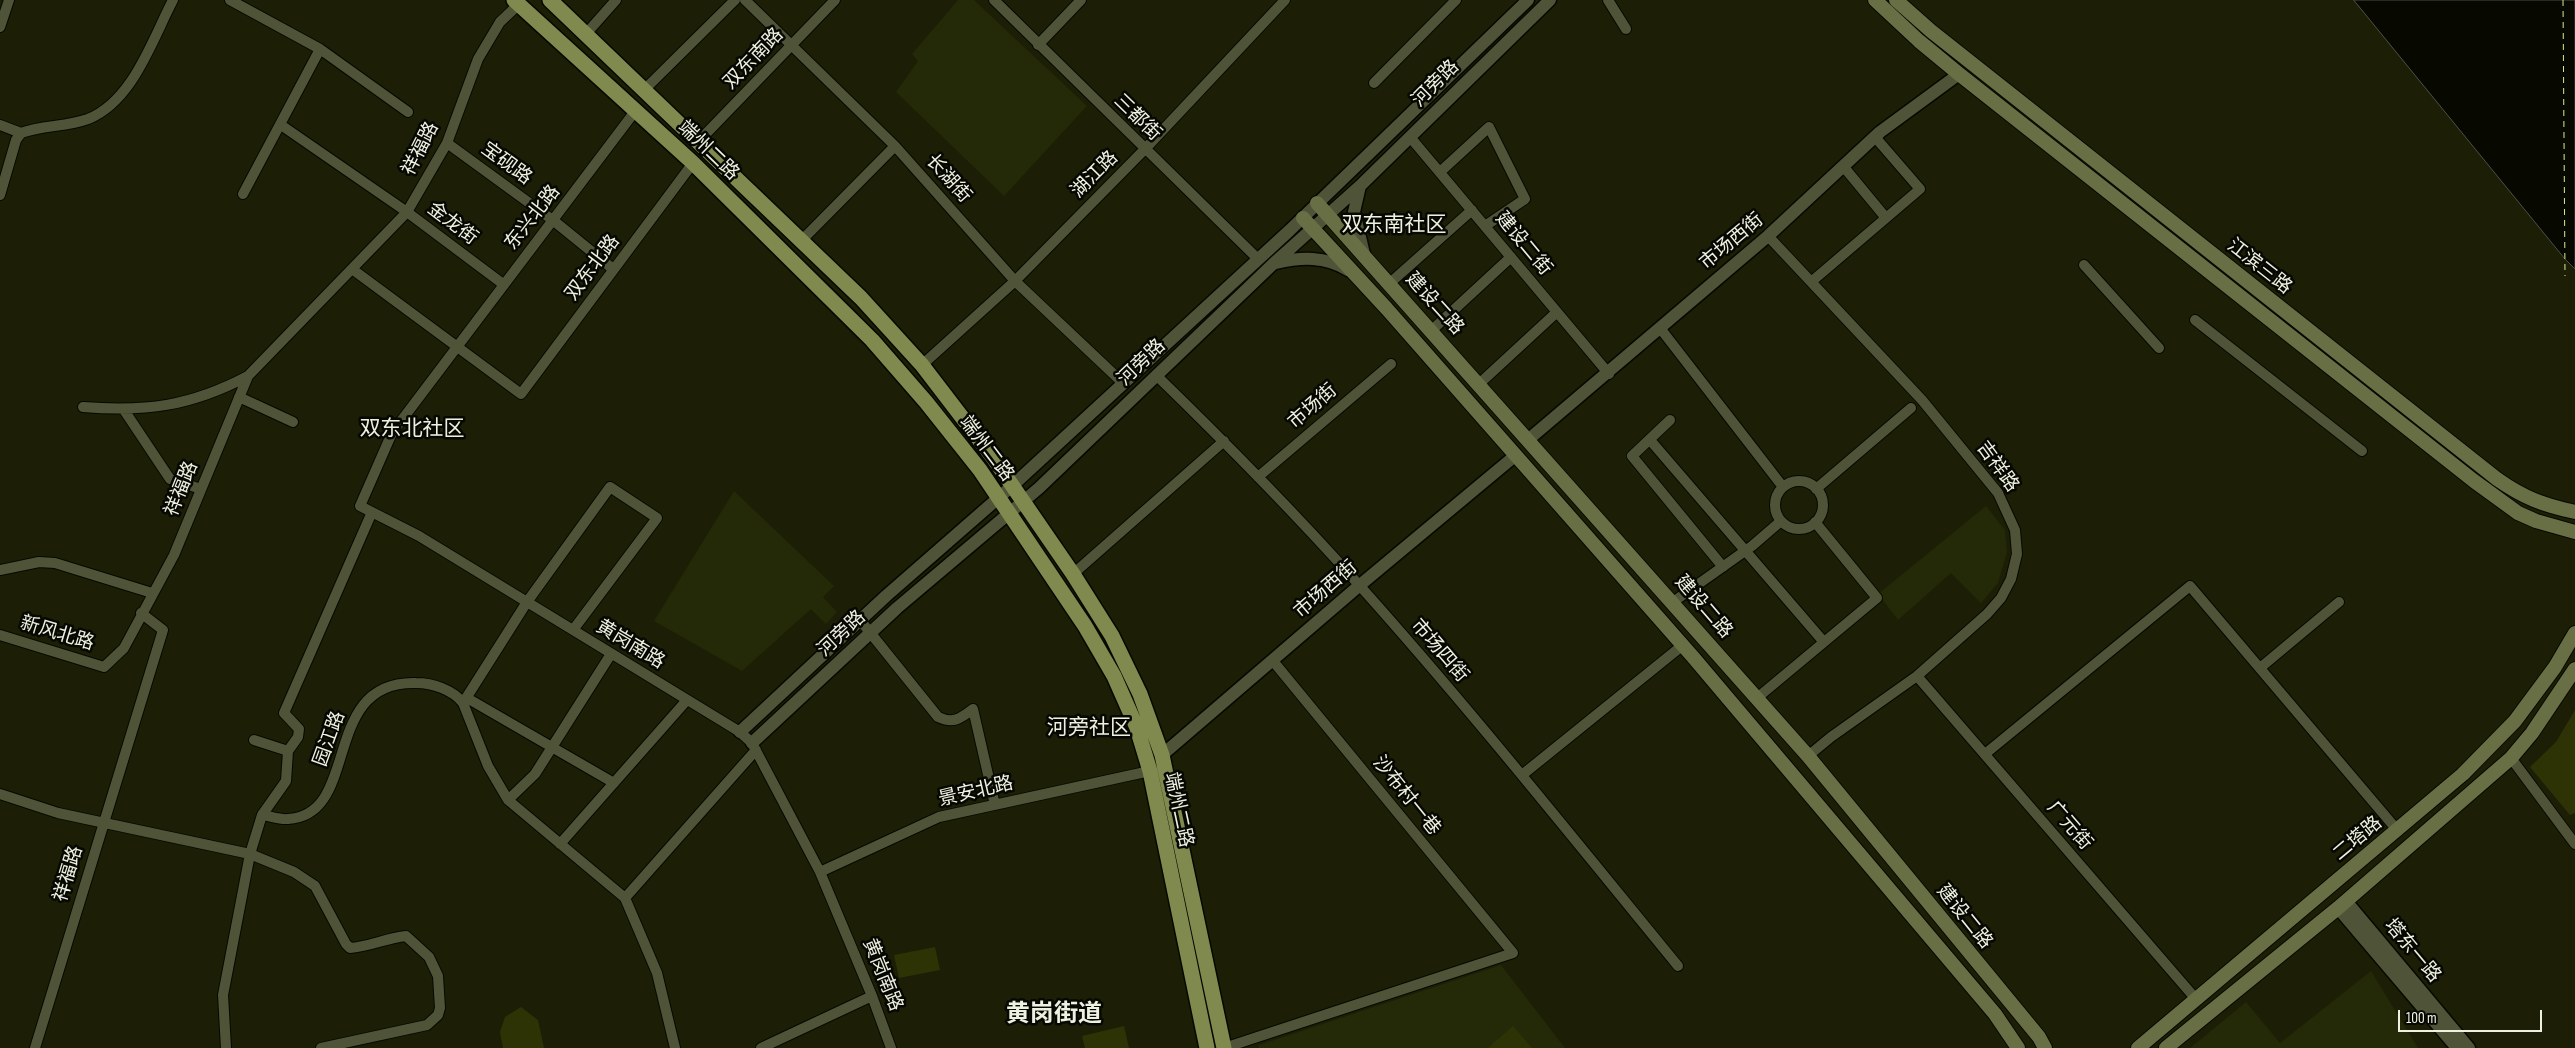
<!DOCTYPE html>
<html>
<head>
<meta charset="utf-8">
<style>
  body { margin:0 }
  #map { position:relative; width:2575px; height:1048px; overflow:hidden; background:#1c1f06; font-family:"Sofia Sans Condensed",sans-serif }
  canvas { display:block }
  .scale { position:absolute; left:2398px; top:1010px; width:144px; height:22px; box-sizing:border-box; border:2px solid #edf1e1; border-top:0; padding-left:6px; font-size:15px; line-height:18px; white-space:nowrap; color:#edf1e1; -webkit-text-stroke:4px #070802; paint-order:stroke }
</style>
</head>
<body>
<div id="map">
<canvas width="2575" height="1048"></canvas>
<div class="scale">100 m</div>
</div>
<script>
const ctx = document.querySelector('canvas').getContext('2d');
ctx.lineJoin = 'round';
function fill(path, color) { ctx.fillStyle = color; ctx.fill(path, 'evenodd'); }
function strokePath(path, color, width, dash) { ctx.strokeStyle = color; ctx.lineWidth = width; ctx.lineCap = dash ? 'butt' : 'round'; ctx.setLineDash(dash || []); ctx.stroke(path); }
function write(font, color, halo, rows, align = 'center') {
  ctx.font = font + ' "Sofia Sans Condensed","Noto Sans SC",sans-serif'; ctx.lineWidth = 5; ctx.setLineDash([]); ctx.textBaseline = 'middle'; ctx.strokeStyle = halo; ctx.fillStyle = color; for (const [text, x, y, turn = 0] of rows) {
    ctx.save(); ctx.translate(x, y); ctx.rotate((+turn || 0) * Math.PI / 180); ctx.textAlign = isNaN(turn) ? turn : align; if (halo) ctx.strokeText(text, 0, 0); ctx.fillText(text, 0, 0); ctx.restore();
  }
}
fill(new Path2D(`
  M958,0H974L1087,106L1004,196L896,92L918,61L912,54Z
  M734,491L834,586L823,597L837,612L826,624L811,609L742,671L654,621Z
  M1986,506L2005,530L2007,552L1998,583L1981,603L1951,573L1898,620L1878,594Z
  M1501,965L1565,1048H1259V1045Z
  M2371,971L2418,1048H2190L2246,1002L2280,1043Z`), '#242907');
fill(new Path2D(`
  M2575,710V813L2570,815L2530,767L2556,742Z
  M935,947L940,970L899,978L894,955Z
  M521,1007L538,1020L544,1048H503L500,1032L505,1017Z
  M1124,1026L1129,1048H1085L1082,1036Z
  M1513,1026L1532,1048H1488Z`), '#2e3306');
const water = new Path2D(`
  M2354,0H2575V269L2565,259Z`);
fill(water, '#070900');
strokePath(water, '#4c4f44', 1);
strokePath(new Path2D(`
  M2563,0L2565,276`), '#dbeb8c', 1, [6, 5]);
const minor = new Path2D(`
  M230,0L320,49L408,112
  M745,0L895,146L1015,281L1123,383
  M994,0L1258,259
  M1608,0L1626,29
  M0,27L9,0
  M585,35L616,0
  M1038,45L1081,0
  M1374,83L1456,0
  M644,90L735,0
  M636,110L392,433L360,506L419,536L740,732L752,743L820,872L872,996L891,1048
  M0,125L21,133
  M281,125L407,212L503,284
  M1410,137L1609,374
  M698,142L835,0
  M447,143L554,221L613,269
  M1843,166L1886,218
  M1440,172L1489,127L1525,199L1485,226
  M243,194L320,49
  M0,195L16,140L21,133C42,125 66,127 88,119C133,101 152,40 173,0
  M1768,236L1922,400L1998,493L2015,530L2017,554L2011,579L2001,598L1987,614L1917,676L1831,737L1808,756
  M801,241L895,146
  M2084,265L2159,348
  M352,269L521,394L693,163
  M1811,282L1920,189L1875,137
  M1390,283L1472,210
  M2195,320L2362,451
  M1660,328L1783,487
  M1432,330L1511,257
  M922,365L1015,281L1145,149L1285,0
  M1156,375C1226,443 1295,513 1360,586C1470,709 1573,838 1678,966
  M1479,384L1557,312
  M239,397L293,422
  M83,407C147,412 191,406 248,376
  M124,410L170,479L201,489
  M1670,420L1632,456L1723,567
  M1650,440L1823,641
  M1258,477L1391,364
  M1775 505a24 24 0 1 1 48 0a24 24 0 1 1-48 0Z
  M1816,489L1911,408
  M0,570L39,562L55,563L152,593
  M1073,574L1224,441
  M1673,602L1752,546L1781,521
  M860,620L938,717C953,724 960,719 973,709L995,805
  M0,635L104,667L124,648L174,555L248,376L407,212L447,143L478,59L500,22L519,4
  M2260,668L2339,602
  M1917,676L2195,998
  M467,698L614,783
  M1757,698L1877,598L1815,522
  M463,703L527,602L610,487L657,518L573,630
  M288,751L298,737L299,729L284,713L372,512
  M1985,754L2190,586L2398,831
  M2511,758L2575,844
  M1522,775L1683,645
  M0,794L58,813L250,854L294,872L315,886L346,944L350,948C369,947 386,938 406,936L429,957L438,976L440,1008L438,1015L427,1025L321,1048
  M508,800L535,774L611,654
  M262,815C270,816 280,820 288,819C362,815 319,680 416,683C433,683 453,690 463,703L488,766L508,800L625,898L657,973L675,1048
  M560,844L687,700
  M820,872L939,817L1150,771
  M625,898L756,750
  M35,1048L163,630L141,613
  M226,1048L223,995L250,854L262,815L286,781L288,751L254,740
  M761,1048L872,996
  M1224,1048L1513,953L1273,661`);
const tertiary = new Path2D(`
  M1360,186L1354,212L1364,254
  M1276,263C1301,257 1325,256 1348,270
  M1529,439L1768,236L1880,132L1959,74
  M740,732L886,596L1012,486L1290,230L1528,0
  M752,743L897,608L1039,488L1273,264L1360,186L1550,0
  M1162,755L1360,585L1516,455
  M2346,901L2469,1048
  M2338,908L2457,1048`);
const secondary = new Path2D(`
  M1875,0L1919,41L1959,74L2474,481L2518,513L2536,521L2575,532
  M1896,0L1931,31L2497,479C2524,498 2543,505 2575,512
  M1317,203L1808,756L2039,1037L2045,1048
  M1303,218L1387,309L1693,657L1995,1014L2018,1048
  M2138,1048L2463,774L2515,721L2555,667L2575,633
  M2166,1048L2338,908L2511,758L2532,733L2575,669`);
const primary = new Path2D(`
  M514,0L693,163L872,340L926,402L980,470L1085,626L1114,676L1137,728L1150,771L1207,1048
  M550,0L861,298L922,365L994,459L1073,574L1112,636L1140,694L1162,755L1224,1048`);
strokePath(minor, '#070900', 12);
strokePath(tertiary, '#070900', 15);
strokePath(secondary, '#070900', 16);
strokePath(primary, '#070900', 18);
strokePath(minor, '#4f5439', 10);
strokePath(tertiary, '#4f5439', 12);
strokePath(secondary, '#686f44', 14);
strokePath(primary, '#808a4f', 15);
write('19px', '#edf1e1', '#070802', [
  ["双东南路",754,59,-46],
  ["河旁路",1436,84,-45],
  ["三都街",1137,118,44],
  ["祥福路",421,149,-63],
  ["端州二路",708,151,44],
  ["宝砚路",506,164,36],
  ["湖江路",1095,175,-45],
  ["长湖街",948,179,48],
  ["东兴北路",533,218,-52],
  ["金龙街",452,224,37],
  ["市场西街",1732,242,-40],
  ["建设二街",1523,244,50],
  ["江滨三路",2259,267,38],
  ["双东北路",593,268,-53],
  ["建设二路",1434,304,48],
  ["河旁路",1142,363,-44],
  ["市场街",1313,407,-41],
  ["端州二路",986,449,53],
  ["吉祥路",1997,467,54],
  ["祥福路",182,489,-68],
  ["市场西街",1326,590,-41],
  ["建设二路",1703,607,49],
  ["新风北路",57,634,17],
  ["河旁路",842,634,-43],
  ["黄岗南路",630,645,31],
  ["市场四街",1439,651,49],
  ["园江路",330,739,-70],
  ["景安北路",976,792,-13],
  ["沙布村一巷",1406,796,51],
  ["端州二路",1178,810,78],
  ["广元街",2069,826,49],
  ["二塔路",2358,839,-40],
  ["祥福路",69,874,-73],
  ["建设二路",1964,917,51],
  ["塔东一路",2412,951,50],
  ["黄岗南路",882,975,68]
]);
write('21px', '#edf1e1', '#070802', [
  ["双东南社区",1394,226],
  ["双东北社区",412,430],
  ["河旁社区",1089,729]
]);
write('bold 24px', '#edf1e1', '#070802', [
  ["黄岗街道",1054,1015]
]);
</script>
</body>
</html>
